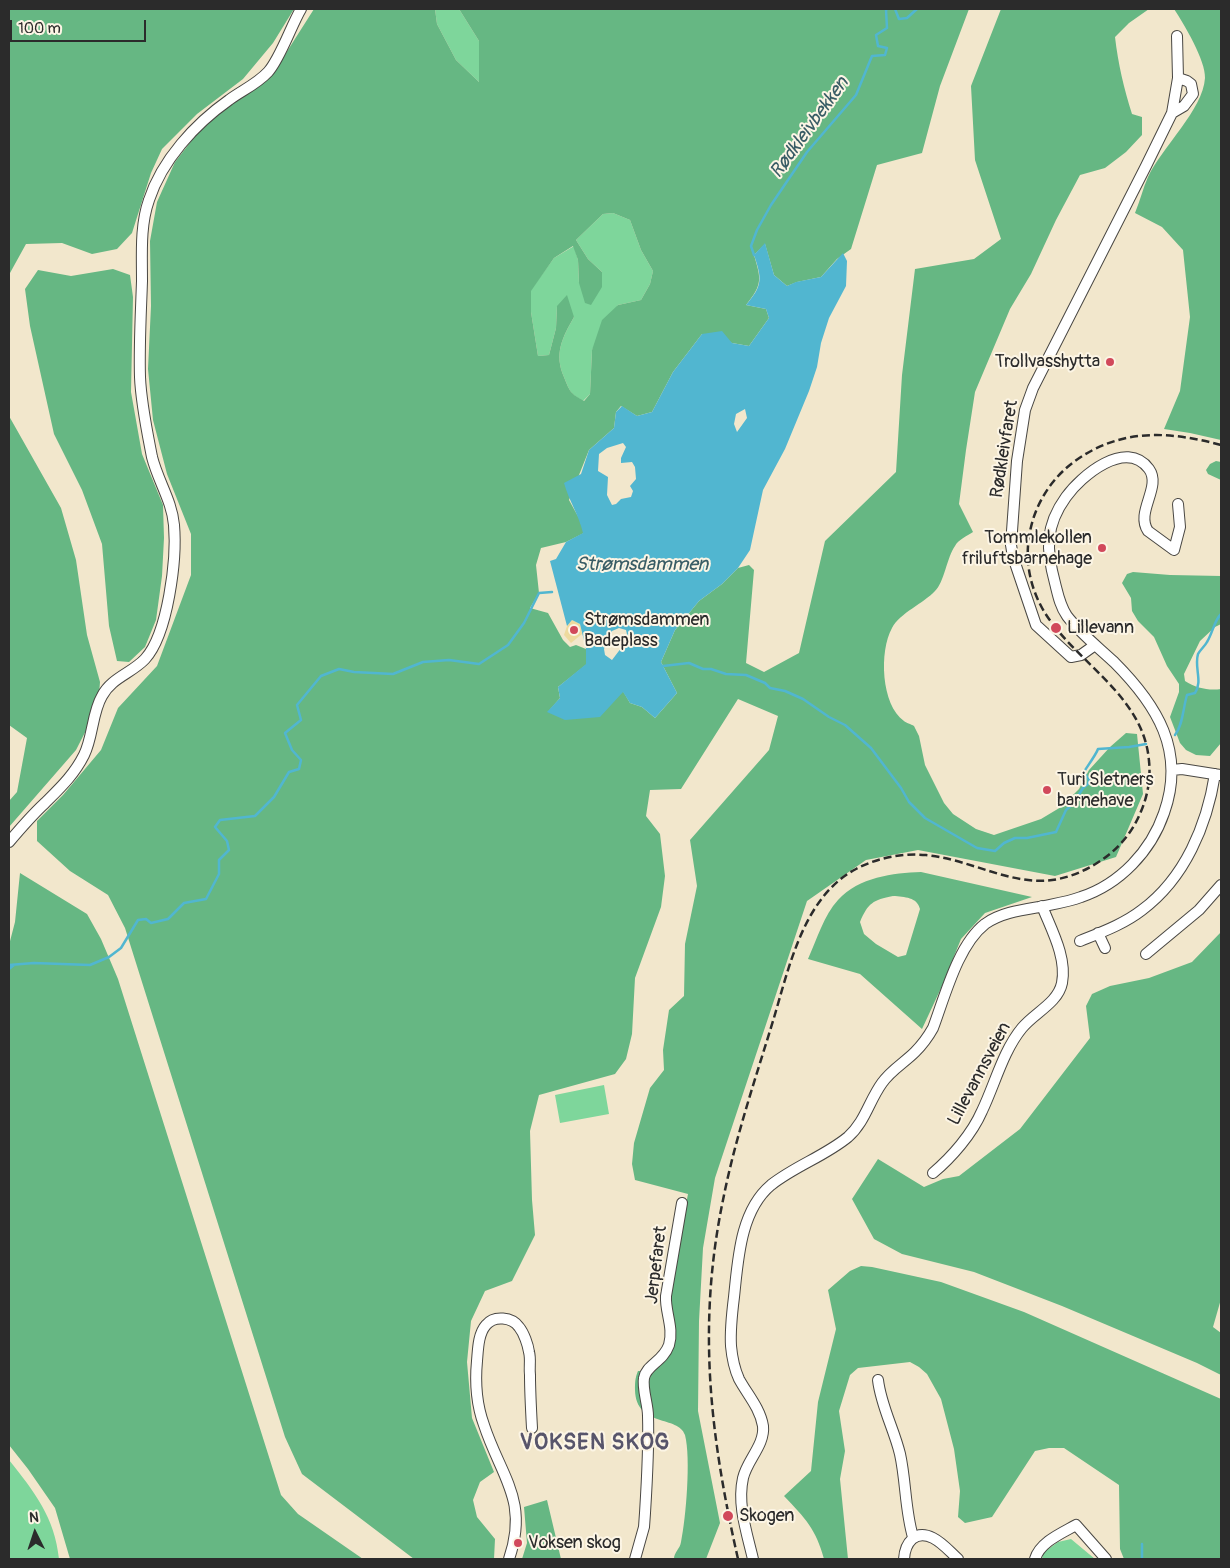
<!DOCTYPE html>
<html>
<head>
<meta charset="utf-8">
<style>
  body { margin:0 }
  #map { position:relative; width:1230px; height:1568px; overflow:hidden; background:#f2e7cc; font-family:Pangolin,sans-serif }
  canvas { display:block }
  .frame { position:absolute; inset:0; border:10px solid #2b2b2b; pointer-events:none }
  .north { position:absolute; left:10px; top:1508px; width:50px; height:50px; -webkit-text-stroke:4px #fcf5e5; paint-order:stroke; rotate:356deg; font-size:14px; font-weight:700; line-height:20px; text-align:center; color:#2b2b2b }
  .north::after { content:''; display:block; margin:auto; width:18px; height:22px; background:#2b2b2b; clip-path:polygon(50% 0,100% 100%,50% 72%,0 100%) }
  .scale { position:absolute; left:10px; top:20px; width:136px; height:22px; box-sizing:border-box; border:2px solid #2b2b2b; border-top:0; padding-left:6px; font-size:15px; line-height:18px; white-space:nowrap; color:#2b2b2b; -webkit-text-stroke:4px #fcf5e5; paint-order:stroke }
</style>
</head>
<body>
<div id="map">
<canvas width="1230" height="1568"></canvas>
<div class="frame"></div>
<div class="north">N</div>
<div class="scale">100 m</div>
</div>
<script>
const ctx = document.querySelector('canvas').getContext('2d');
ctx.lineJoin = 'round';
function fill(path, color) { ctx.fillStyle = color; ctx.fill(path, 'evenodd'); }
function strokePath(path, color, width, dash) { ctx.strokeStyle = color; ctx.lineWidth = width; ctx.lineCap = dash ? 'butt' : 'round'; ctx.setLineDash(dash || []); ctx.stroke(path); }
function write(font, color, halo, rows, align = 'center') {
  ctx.font = font + ' Pangolin,sans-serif'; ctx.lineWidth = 4; ctx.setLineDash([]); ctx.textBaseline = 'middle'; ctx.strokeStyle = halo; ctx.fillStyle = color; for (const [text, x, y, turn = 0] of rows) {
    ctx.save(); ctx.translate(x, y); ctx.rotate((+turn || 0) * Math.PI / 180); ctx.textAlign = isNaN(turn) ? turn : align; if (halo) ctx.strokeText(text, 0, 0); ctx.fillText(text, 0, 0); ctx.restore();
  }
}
fill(new Path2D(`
  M435,9H459L479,41V82L456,60L437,24Z
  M613,213L630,220L641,250L653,271L650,284L641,300L618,305L592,350L590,394L583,401C570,393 570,392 564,377C554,354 562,338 574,317L557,306L556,328L549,355L538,356L531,312L530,291L554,258L574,246L578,260L579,283L602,272L588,259L576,240L603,214Z
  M604,1085L609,1114L560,1123L555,1095Z
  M9,1460C34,1491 55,1518 59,1559H9Z
  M1071,1539L1095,1559H1042L1043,1553L1058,1542Z`), '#7ed69b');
fill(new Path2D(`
  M9,9H294L273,43L243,79L197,114L162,149L151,173L132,233L117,249L92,254L62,243L26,244L10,273L9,281Z
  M314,9H435L437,24L456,60L479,82V41L459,9H969L940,86L922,153L877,165L851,249L837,259L821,277L797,282L787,286L774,275L765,244L754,255C761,279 763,284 746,305L766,309L769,318L749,346L732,343L702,334L673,372L652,412L637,416L621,406L616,412L614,428L589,450L569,500L580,520L584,533L566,542L541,548L536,565L539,593L530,608L548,613L563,640L570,647L576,645L586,649V665L558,687L560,698L548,712L623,691L630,703L642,707L655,718L677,693L661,662L675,630L699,601L722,584L738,568L749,565L754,570L746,663L764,672L799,653L825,541L896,472L902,375L915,269L974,259L1001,239L975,160L971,86L1001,9H1149L1129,23L1115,37C1118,63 1124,89 1132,114L1142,117V135L1126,152L1105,168L1080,175L1056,220L1031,274L1010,309L975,392L966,450L959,504L973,532C967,536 958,540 955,546C947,557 944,583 935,591C924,603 900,613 892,628C879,651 881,705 904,721C906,723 911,724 914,726L919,736L925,765L944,803L953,814L976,829L994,835L1041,819L1061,807L1079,789L1089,770L1110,747L1126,733L1137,734L1143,794L1116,857L1055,876L918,850L866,860L807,901L715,1178L703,1248L699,1321L698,1411L720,1523L706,1559H674C674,1552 680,1549 681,1542C686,1518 691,1458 685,1435C679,1415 636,1428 635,1390C635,1383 635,1378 638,1371H650L667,1355L668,1298L688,1194L635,1180L632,1164L634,1143L650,1088L664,1070L663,1050L669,1010L684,996L685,944L697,886L690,840L769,750L778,716L738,699L681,789L650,790L646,816L660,834L665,876L661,907L635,978L632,1034L626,1059L615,1074L539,1095L530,1131L532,1200L535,1235L512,1281L485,1291L471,1321L467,1362L472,1418L494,1472L480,1482L473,1500L477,1517L495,1539L494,1559H414L302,1474L285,1437L125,928L108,895L70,871L37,841V821L63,795L101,750L118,708L157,666L191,575V534L167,474L153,420L148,369L151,306L150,241L157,202L175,162L206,122L272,75ZM613,213L630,220L641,250L653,271L650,284L641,300L618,305L602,320L592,350L590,394L584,401C570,393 570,392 564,377C554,354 562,338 574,317L567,295L557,306L556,328L549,355L538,356L531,312V291L554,258L573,246L578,260L579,283L585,303L591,305L602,287V272L588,259L576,240L603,214Z
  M1174,9H1221V440L1190,433L1164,429L1180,391L1190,317L1183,250L1162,227L1135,213C1140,201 1143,188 1148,177C1162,147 1203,110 1205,78C1206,61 1184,24 1174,9Z
  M113,269L130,275L133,297L131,392L142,454L163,505L164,538L162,576L156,620L145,647L129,662L117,661L109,626L102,544L82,490L54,434L30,326L25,289L38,270L71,276Z
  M9,416L61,508L76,560L87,635L100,682L98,707L76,750L9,827V801L17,792L27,738L9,725Z
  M1216,461L1221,462V480L1208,474L1206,470L1210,464Z
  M1133,572L1170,575L1221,576V624L1215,627L1200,641L1184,674L1185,681C1196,688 1209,691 1221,689V743L1210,756L1196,755L1186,750L1180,743L1170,717L1179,692V684L1167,666L1154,637L1138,621L1132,611L1131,598L1122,583L1127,574Z
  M921,872L1032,897L985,913L961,939L942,986L922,1029L860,974L808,959C817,939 824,915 838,900C859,877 893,873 921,872ZM893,896C905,897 917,897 920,909L906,955L898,957L876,944L864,934L860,922C868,903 873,900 893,896Z
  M20,873L87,914L101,939L118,979L281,1495L298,1514L363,1559H70L55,1508L28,1469L9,1445V945L15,922Z
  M1221,932V1299L1213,1327L1221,1333V1375L1197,1363L1062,1306L974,1272L902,1254L874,1239L852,1199L878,1159L924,1187L943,1179L959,1176L1020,1129L1090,1038L1086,1006L1092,994L1110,986L1149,978L1192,962Z
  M861,1266L872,1267L941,1282L1024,1312L1221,1399V1559H1124L1120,1549L1119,1485L1064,1448H1049L1035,1451L992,1517L965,1523L958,1517L960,1491L954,1449L941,1399L927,1374L919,1367L910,1362L858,1368L850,1375L839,1411L845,1451L840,1479L848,1559H824C816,1529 805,1518 784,1496L811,1471L818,1402L836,1329L828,1290L850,1271Z
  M547,1500L561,1559H522L527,1543L524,1507Z`), '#66b783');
fill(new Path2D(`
  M572,620L580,624L582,634L571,643L564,635L567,626Z`), '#eeda9e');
fill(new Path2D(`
  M765,243L774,275L787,286L796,282L821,277L843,253L847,261L846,286L829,318L821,343L817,367L809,391L785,449L763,490L750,550L738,568L722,584L699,601L675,630L661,662L677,693L655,718L642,707L630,703L623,692L600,717L565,720L547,712L560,698L558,687L586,664V649L580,624L572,620L567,626L550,561L556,559L566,542L583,533C579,515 569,501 564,483L581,474L589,450L614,428L616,412L622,406L637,416L652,412L673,372L702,334L722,331L732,343L749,346L769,318L766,309L746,305C763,285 762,279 754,255ZM745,409L747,418L737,432L734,424L736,414ZM623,443L626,447L621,458V463L632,462L635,467L636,479L630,486L633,491L631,497L621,499L616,504L612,505L607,495L608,477L598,471L599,454L607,448ZM619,628L626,630L628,639L612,660L605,655L604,649L612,631Z`), '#51b6d0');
strokePath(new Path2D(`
  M895,9L899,19L907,18L917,9
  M754,255L751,246L757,230L771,205L807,152L856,95L872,56L885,55L887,48L878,46L876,35L887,28L886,10L887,9
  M663,666L689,663L703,669H711L726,674L746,675L765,683L770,688L785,691L803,699L829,717L845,725L871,748L901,788L909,802L925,818L977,848L995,851L1004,843L1015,838H1027L1056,832L1066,810L1073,804L1083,788L1088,784L1089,780C1088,777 1085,775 1084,772C1084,771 1096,755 1098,749L1129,747L1146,744
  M1175,735C1183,725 1183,708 1187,695L1195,693C1203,681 1194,668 1198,654C1200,650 1205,646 1207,642C1213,632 1214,621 1221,614
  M9,965L34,963L90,965L109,957L121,948L138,920L146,919L151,923L168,919L184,903L206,899L219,874V860L229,850L227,841L215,827L220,820L255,816L274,797L289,772L299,769L301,760L292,750L285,733L301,720L297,705L321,676L339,669L354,672L393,674L423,662L449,660L479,664L508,645L524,623L539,593L552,592
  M9,969L14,965
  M1142,1544V1559`), '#51b6d0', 2.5);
const minor = new Path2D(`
  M1172,113L1184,106L1193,94L1191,84L1187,81L1178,78
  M1095,645L1081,655L1071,657L1036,625L1013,557L1011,545L1017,461L1025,410L1033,388L1146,166L1172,113L1178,78L1177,36
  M1172,770L1182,769L1220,775
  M9,842C20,829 32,815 45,803C60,788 74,775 84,755C93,737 92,713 102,696C111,678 132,673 145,659C168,634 177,559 174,525C172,501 158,481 152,457C147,431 141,403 140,377C139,345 141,312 142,281C142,254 140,225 149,200C162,160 195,124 229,100C241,91 257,84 268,72C280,59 291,26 301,9
  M1098,933L1105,948
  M1080,941C1102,932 1124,924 1142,910C1185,878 1207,825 1215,774
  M1146,954L1199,910L1221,885
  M933,1173C952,1157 972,1134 982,1111C995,1084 1003,1051 1022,1028C1034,1013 1058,1003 1062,983C1067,957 1051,929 1042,906
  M878,1380C881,1406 894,1429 900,1454C906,1481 905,1510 913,1537
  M509,1559C529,1500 501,1477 484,1425C477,1406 475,1382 477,1361C478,1350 478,1334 486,1325C494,1315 512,1317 519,1327C524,1333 528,1345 529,1352C531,1359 529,1367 530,1375C530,1392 531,1410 532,1428
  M635,1559L644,1527L645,1513C647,1481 649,1448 648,1416C648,1404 642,1389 644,1378C646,1365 663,1362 669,1345C674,1328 665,1312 666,1296L682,1203
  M753,1559C747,1533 737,1505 743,1478C747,1460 765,1445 763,1426C760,1408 747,1394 739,1379C734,1368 732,1357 731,1346C730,1330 732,1313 734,1297C738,1260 740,1211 771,1185C795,1166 825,1156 848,1137C865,1122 869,1101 882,1083C891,1070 904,1063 915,1052C922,1045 928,1037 933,1028C945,996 958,945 985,924C1000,913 1021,910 1039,907C1053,904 1068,902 1081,897C1120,884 1151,851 1164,813C1186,751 1157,705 1114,662C1098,647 1080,633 1067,616C1060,606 1058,595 1055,583C1046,550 1045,526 1066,497C1081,476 1126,438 1149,469C1162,487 1135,512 1148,531L1174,550L1180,527L1178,504
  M904,1559C905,1543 915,1529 933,1538C943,1543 950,1552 958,1559
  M1035,1559C1040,1542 1062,1533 1076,1525L1106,1559`);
strokePath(minor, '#494743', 12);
strokePath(minor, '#fff', 10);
strokePath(new Path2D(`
  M738,1559C710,1435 697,1326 723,1200C735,1139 755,1080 773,1021C789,968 803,897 856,869C877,858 901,853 926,855C989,862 1032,904 1097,863C1115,852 1130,836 1139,816C1147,799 1151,780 1149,761C1144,698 1082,666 1049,619C1030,592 1023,559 1031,527C1037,501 1053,477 1075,461C1121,428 1169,431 1221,445`), '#2b2b2b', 2.5, [8, 4]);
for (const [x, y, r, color] of [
  [1110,362,5,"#d1495b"],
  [1102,548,5,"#d1495b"],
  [1056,628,6,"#d1495b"],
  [574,630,5,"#d1495b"],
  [1047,790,5,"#d1495b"],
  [728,1516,6,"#d1495b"],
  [518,1543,5,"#d1495b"]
]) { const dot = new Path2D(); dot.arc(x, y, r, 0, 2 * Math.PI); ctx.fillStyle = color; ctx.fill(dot); strokePath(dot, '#fcf5e5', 2); }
write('18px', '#2b2b2b', '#fcf5e5', [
  ["Trollvasshytta",1100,362,"right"],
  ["Tommlekollen",1092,538,"right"],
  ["friluftsbarnehage",1092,559,"right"],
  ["Strømsdammen",584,620],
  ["Badeplass",584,641],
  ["Lillevann",1067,628],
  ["Turi Sletners",1057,780],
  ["barnehave",1057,801],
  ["Skogen",739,1516],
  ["Voksen skog",528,1543]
], 'left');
write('18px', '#2b2b2b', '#fcf5e5', [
  ["Rødkleivfaret",1005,449,-81],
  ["Lillevannsveien",980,1074,-62],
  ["Jerpefaret",657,1265,-83]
]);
write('italic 19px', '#385c65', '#fcf5e5', [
  ["Rødkleivbekken",810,128,-54],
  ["Strømsdammen",642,565]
]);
ctx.letterSpacing = '1px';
write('bold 22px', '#58556b', '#fcf5e5', [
  ["VOKSEN SKOG",595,1443]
]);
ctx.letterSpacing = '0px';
</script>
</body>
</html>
